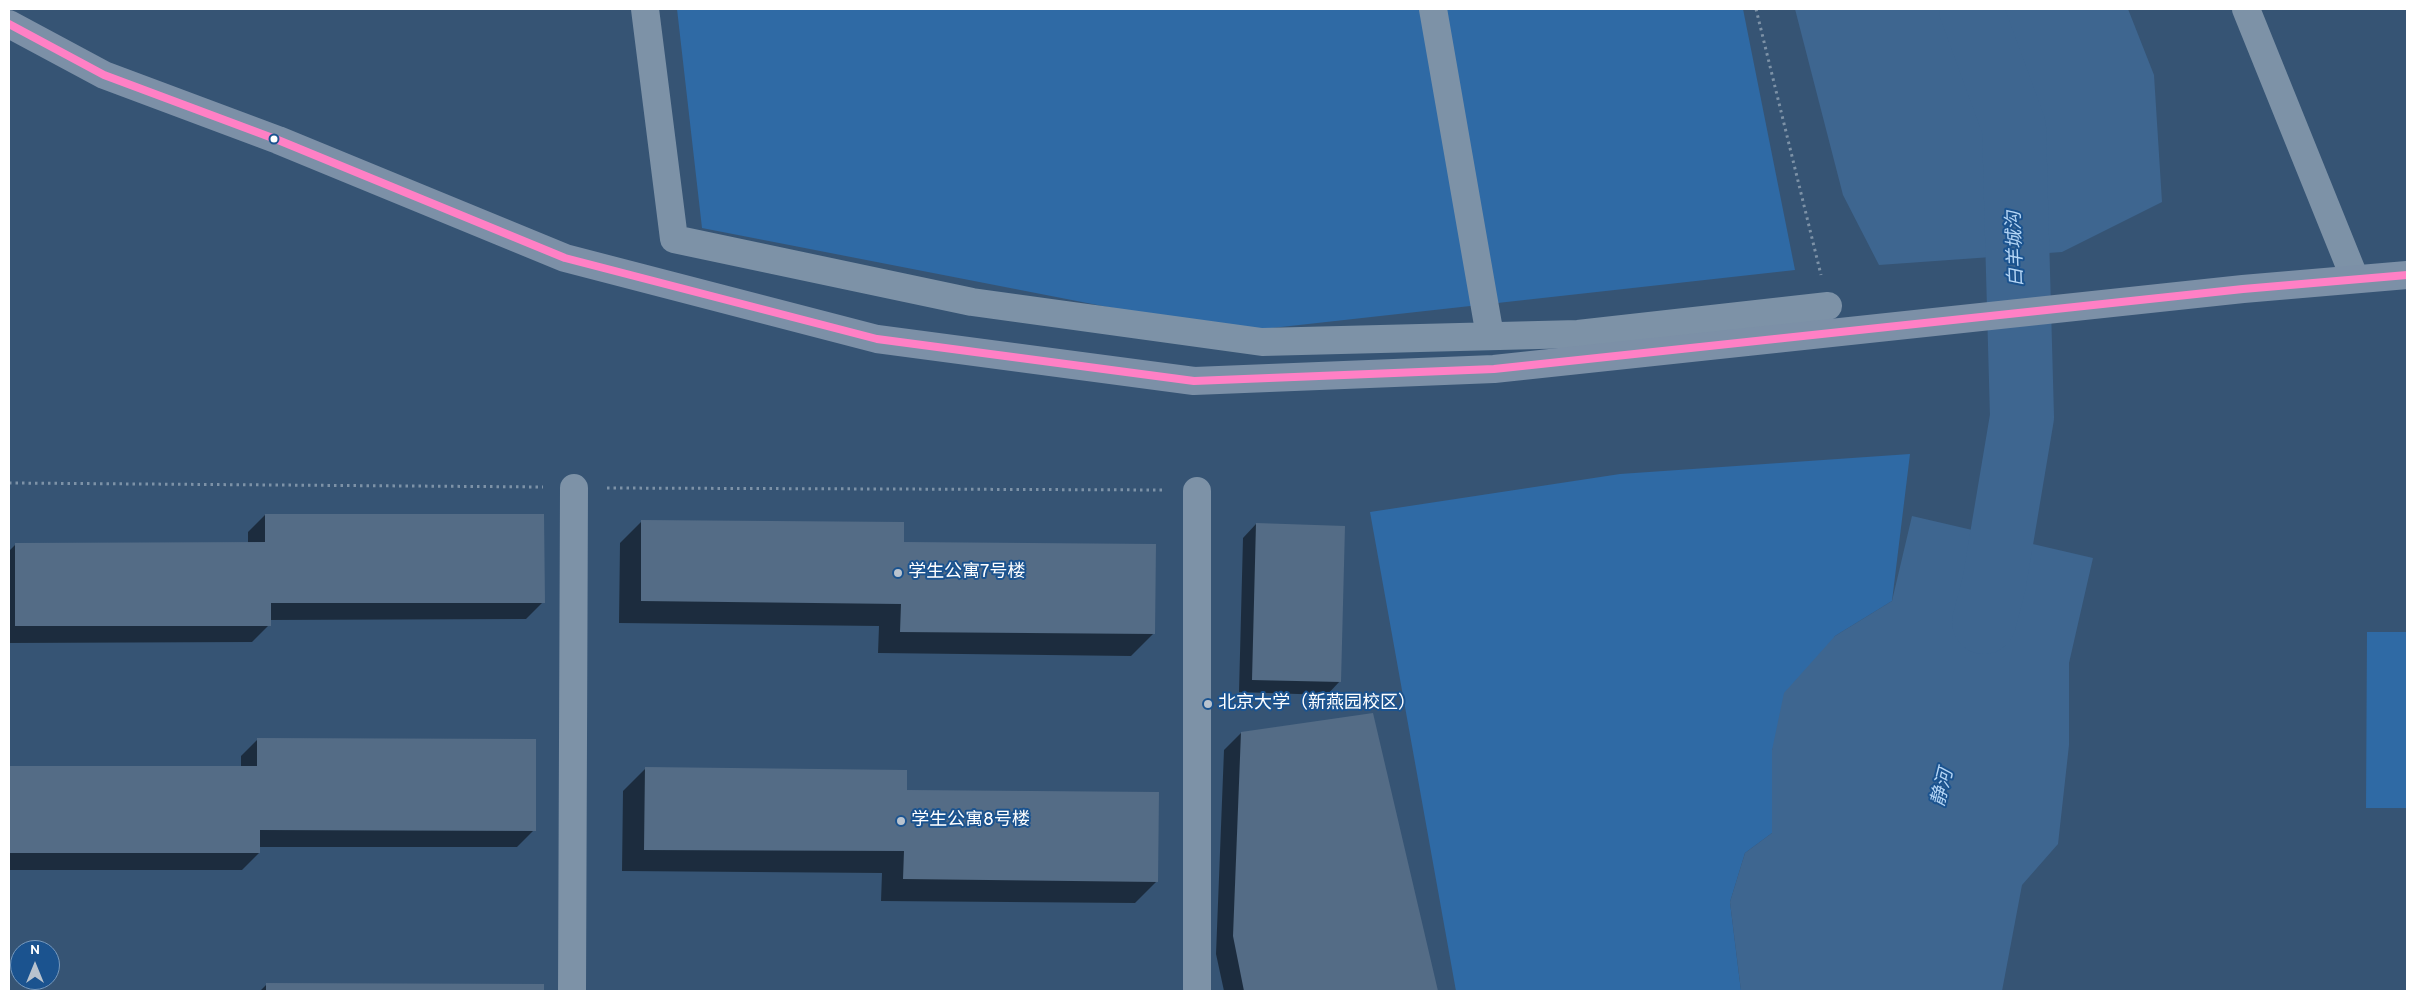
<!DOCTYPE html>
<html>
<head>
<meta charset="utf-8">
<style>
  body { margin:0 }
  #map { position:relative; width:2416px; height:1000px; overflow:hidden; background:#365474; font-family:Overpass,sans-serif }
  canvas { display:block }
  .frame { position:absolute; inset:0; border:10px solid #fff; pointer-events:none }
  .north { position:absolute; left:10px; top:940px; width:50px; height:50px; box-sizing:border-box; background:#1b538f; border:1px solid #7698bc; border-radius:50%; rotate:0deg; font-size:14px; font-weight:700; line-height:20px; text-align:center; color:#fff }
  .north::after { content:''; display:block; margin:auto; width:18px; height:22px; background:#b9c3ce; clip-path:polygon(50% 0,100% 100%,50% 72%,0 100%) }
</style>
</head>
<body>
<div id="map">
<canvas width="2416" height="1000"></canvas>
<div class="frame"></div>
<div class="north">N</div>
</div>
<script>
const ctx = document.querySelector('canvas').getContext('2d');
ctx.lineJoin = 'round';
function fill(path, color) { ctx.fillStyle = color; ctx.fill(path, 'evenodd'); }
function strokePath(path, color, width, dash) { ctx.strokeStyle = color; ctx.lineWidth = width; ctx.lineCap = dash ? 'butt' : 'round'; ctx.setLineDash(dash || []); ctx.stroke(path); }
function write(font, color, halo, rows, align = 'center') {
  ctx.font = font + ' Overpass,"Noto Sans SC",sans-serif'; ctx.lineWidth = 4; ctx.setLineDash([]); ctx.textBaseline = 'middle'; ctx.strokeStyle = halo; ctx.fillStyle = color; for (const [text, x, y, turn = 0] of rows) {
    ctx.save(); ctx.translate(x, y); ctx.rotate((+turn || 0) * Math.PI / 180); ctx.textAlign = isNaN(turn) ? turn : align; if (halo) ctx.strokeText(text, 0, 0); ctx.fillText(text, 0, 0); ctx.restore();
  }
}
fill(new Path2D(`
  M677,9H1743L1795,270L1236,332L702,228Z
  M1910,454L1892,601L1835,636L1772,750V833L1745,853L1730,902L1741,991H1456L1370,512L1620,474Z
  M2367,632H2407V808H2366Z`), '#2f6aa5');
fill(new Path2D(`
  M1795,9H2128L2154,75L2162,202L2062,252L1879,265L1843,195Z
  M1912,516L2093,558L2069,663V745L2058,844L2022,885L2002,991H1741L1730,902L1745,853L1772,833V750L1784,693L1835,636L1892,601Z`), '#3e6690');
fill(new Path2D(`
  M265,515L543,602L526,619L269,620V625L252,642L9,643V551L16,544L248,543V532Z
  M642,521L902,543L1154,633L1131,656L878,653L879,626L619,623L620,543Z
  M1256,524L1340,681L1327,695L1239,692L1243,538Z
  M1372,714L1437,991H1224L1216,954L1224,750L1241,733Z
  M258,739L534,830L517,847H259V853L242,870H9V767H241V756Z
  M645,769L906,791L1157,881L1135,903L881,901L882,873L622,871L623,791Z
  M267,984L543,985V991H260Z`), '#0007');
strokePath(new Path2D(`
  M1971,9L2014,127L2022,417L1994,584L1984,622`), '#3e6690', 64);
fill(new Path2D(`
  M265,514H544L545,603H271V626H15V543L265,542Z
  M641,520L904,522V542L1156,544L1155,634L900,632L901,604L641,601Z
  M1256,523L1345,526L1341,682L1252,680Z
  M1373,713L1438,991H1244L1233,936L1241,732Z
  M257,738L536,739V831L260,830V853H9V766H257Z
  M645,767L907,770V790L1159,792L1158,882L903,879L904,851L644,850Z
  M266,983L544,984V991H266Z`), '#546c86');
strokePath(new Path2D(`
  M1756,9L1821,275
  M9,483L543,487
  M607,488L1166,490`), '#7d92a7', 3, [2.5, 4]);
strokePath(new Path2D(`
  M645,9L674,239L972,302L1262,342L1578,334L1828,306
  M1433,9L1490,336
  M2246,9L2355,279
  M572,991L574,488
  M1197,991V491`), '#7d92a7', 28);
strokePath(new Path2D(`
  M9,24L104,75L278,140L565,258L877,339L1194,381L1494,369L2243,289L2407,275`), '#7c90a7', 28);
strokePath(new Path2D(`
  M9,24L104,75L278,140L565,258L877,339L1194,381L1494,369L2243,289L2407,275`), '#ff80c5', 8);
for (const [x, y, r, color] of [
  [274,139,4.5,"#fff"],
  [898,573,5,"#b9c3ce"],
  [1208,704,5,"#b9c3ce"],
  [901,821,5,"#b9c3ce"]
]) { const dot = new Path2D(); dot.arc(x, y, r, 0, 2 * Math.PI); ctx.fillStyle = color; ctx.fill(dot); strokePath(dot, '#1b538f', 2); }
write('18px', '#fff', '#1b538f', [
  ["学生公寓7号楼",908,573],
  ["北京大学（新燕园校区）",1218,704],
  ["学生公寓8号楼",911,821]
], 'left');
write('italic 19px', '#b4d5f5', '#1b538f', [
  ["白羊城沟",2017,249,-92],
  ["静河",1944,788,-76]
]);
</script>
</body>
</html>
